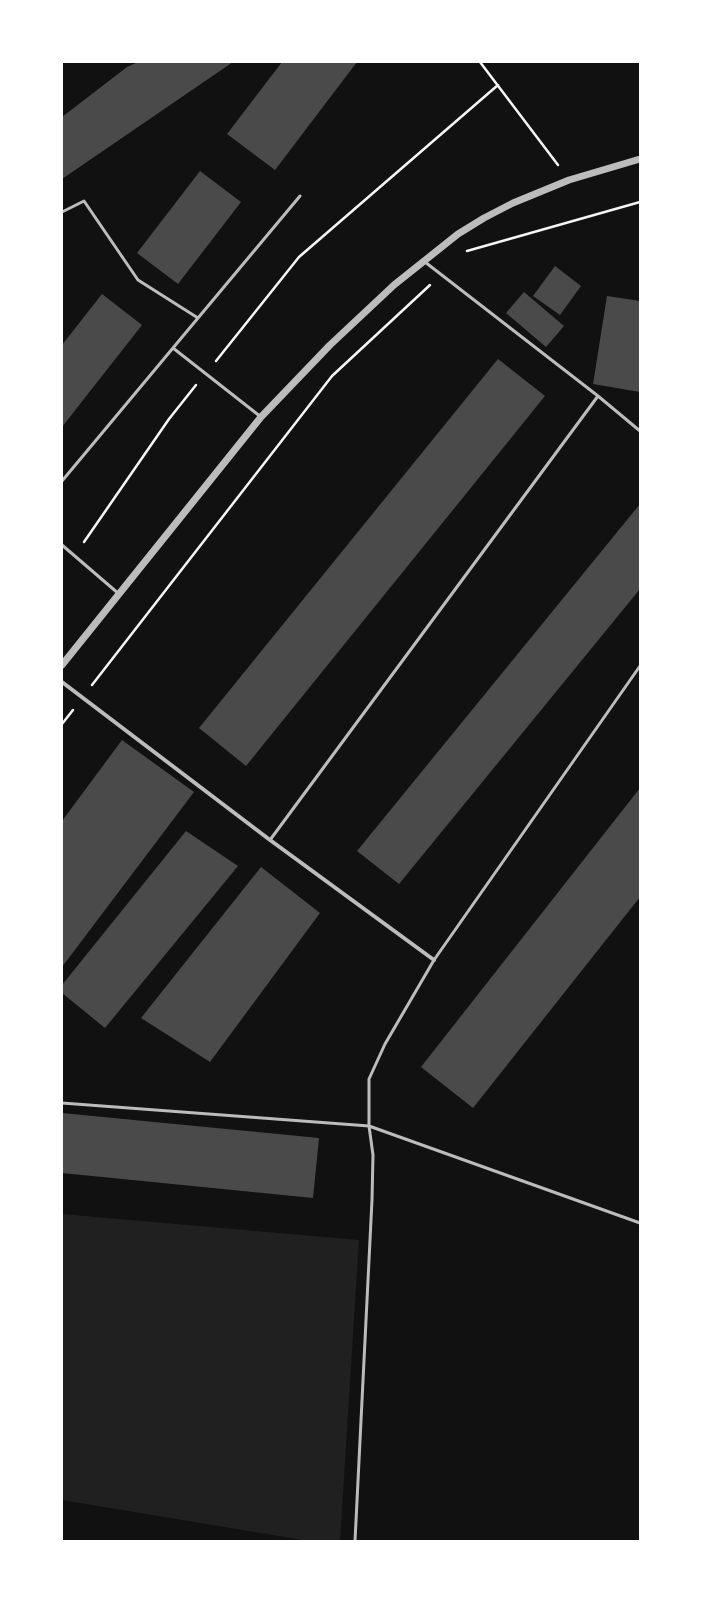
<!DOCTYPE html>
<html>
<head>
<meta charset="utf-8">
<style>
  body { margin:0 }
  #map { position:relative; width:702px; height:1603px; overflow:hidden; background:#111; font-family:"Work Sans",sans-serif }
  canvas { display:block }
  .frame { position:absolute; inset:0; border:63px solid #fff; pointer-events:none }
</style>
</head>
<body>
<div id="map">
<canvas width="702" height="1603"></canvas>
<div class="frame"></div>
</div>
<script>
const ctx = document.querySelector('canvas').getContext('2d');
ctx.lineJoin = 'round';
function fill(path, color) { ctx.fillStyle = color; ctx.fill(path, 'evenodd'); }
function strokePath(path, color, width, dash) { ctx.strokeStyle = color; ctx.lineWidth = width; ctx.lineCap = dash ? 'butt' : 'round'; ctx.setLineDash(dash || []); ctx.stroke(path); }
fill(new Path2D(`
  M62,1214L359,1240L340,1541H309L62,1500Z`), '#202020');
fill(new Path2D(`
  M138,62H233L62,179V117L127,67Z
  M282,62H357L275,170L227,134Z
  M200,171L241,202L178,284L137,253Z
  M555,266L581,286L560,315L533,296Z
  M524,292L564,326L546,347L506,313Z
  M102,294L142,325L62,427V345Z
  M607,296L640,301V392L593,384Z
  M498,359L545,396L246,766L199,728Z
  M640,504V589L399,884L357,851Z
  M122,740L194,792L62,967V821Z
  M640,788V897L473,1108L421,1067Z
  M186,831L238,866L105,1028L62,993V985Z
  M261,867L320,913L210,1062L141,1018Z
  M62,1113L319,1138L313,1198L62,1173Z`), '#4a4a4a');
strokePath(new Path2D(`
  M480,62L558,165
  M467,251L640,202
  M216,361L299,257L498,85
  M84,542L169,419L196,385
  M92,685L332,376L430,285
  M62,724L73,710`), '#f5f5f5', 2.5);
strokePath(new Path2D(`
  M62,212L84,201L138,280L198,318L62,481
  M425,262L598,396L640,431
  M198,318L300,196
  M173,348L261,417
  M62,545L119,594
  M270,840L598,396
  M62,1103L369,1126L640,1223
  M355,1541L372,1200L373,1155L369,1126V1079L385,1044L434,960L640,666`), '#bcbcbc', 3);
strokePath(new Path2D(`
  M62,682L270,840L434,960`), '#bcbcbc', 4);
strokePath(new Path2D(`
  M62,665L261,417L330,345L394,285L458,234L484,218L513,203L569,180L640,159`), '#bcbcbc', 7);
</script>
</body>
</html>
